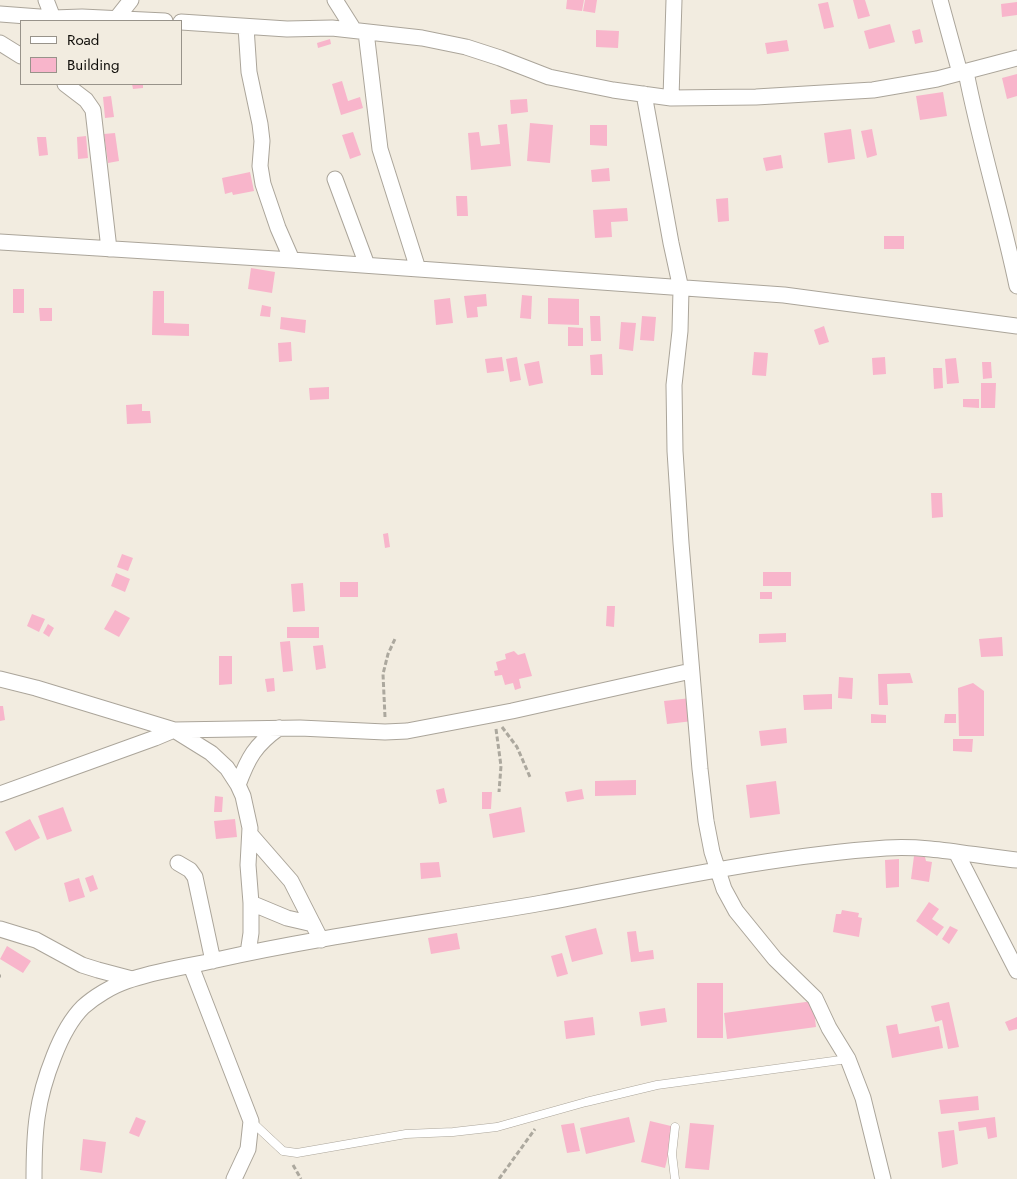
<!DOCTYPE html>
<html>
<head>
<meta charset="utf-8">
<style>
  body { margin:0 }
  #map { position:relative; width:1017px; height:1179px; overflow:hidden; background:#f2ece0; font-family:Jost,sans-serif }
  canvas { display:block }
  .legend { position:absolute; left:20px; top:20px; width:162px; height:65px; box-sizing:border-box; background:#f2ece0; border:1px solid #98938a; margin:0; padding:6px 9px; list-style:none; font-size:15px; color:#100e0a }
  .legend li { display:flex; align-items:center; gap:10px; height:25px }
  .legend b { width:25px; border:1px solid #98938a }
</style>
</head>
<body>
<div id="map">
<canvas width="1017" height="1179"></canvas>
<ul class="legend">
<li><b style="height:6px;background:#fff"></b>Road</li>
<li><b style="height:14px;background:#f8b5cb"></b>Building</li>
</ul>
</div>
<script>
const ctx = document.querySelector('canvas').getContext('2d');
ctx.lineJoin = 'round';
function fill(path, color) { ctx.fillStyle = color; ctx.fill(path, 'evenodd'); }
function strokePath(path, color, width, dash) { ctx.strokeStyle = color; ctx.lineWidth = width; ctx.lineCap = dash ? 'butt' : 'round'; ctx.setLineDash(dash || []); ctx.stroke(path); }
fill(new Path2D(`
  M567,0H584L582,11L566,9Z
  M585,0H597L595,13L583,11Z
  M853,0H865L870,16L858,19Z
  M828,2L834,27L824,29L818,4Z
  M1017,2V15L1002,17L1001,4Z
  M890,24L895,42L869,49L864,31Z
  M920,29L923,42L915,44L912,31Z
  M596,30L619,31L618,48L596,47Z
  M330,39L331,44L318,48L317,43Z
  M787,40L789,51L767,54L765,43Z
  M1017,74V96L1007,99L1002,78Z
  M342,81L348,101L360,97L363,108L341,115L332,84Z
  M132,84H143V88L133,89Z
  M943,92L947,116L920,120L916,96Z
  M111,96L114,117L105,118L103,97Z
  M527,99L528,112L511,114L510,100Z
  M530,123L553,125L550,163L527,161Z
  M507,124L511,166L471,170L468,133L479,132L481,146L500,144L498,125Z
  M590,125H607V146L590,145Z
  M851,129L855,159L828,163L824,133Z
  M872,129L877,155L867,158L861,131Z
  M353,132L361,155L350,159L342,135Z
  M115,133L119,161L108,163L104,134Z
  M86,136L88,158L78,159L77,137Z
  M37,137H46L48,155L39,156Z
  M781,155L783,168L766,171L763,158Z
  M609,168L610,181L592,182L591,170Z
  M250,172L254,191L233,195L232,192L225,194L222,178Z
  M456,196H467L468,216H457Z
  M728,198L729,221L718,222L716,199Z
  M627,208L628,221L611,222L612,237L595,238L593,210Z
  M884,236H904V249H884Z
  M251,268L275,272L272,293L248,289Z
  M13,289H24V313H13Z
  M153,291H164V323L189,324V336L152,335Z
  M486,294L487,306L477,307L478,317L467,318L464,296Z
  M522,295L532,296L531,319L520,318Z
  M450,298L453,323L436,325L434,300Z
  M548,298L579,299V325L548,324Z
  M262,305L271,307L270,317L260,316Z
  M39,308H52V321H40Z
  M590,316H600L601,341H591Z
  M642,316L656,317L654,341L640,340Z
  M281,317L306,320L305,333L280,329Z
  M621,322L636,323L633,351L619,349Z
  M824,326L829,342L819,345L814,330Z
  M568,327L583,328V346H568Z
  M291,342L292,361L279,362L278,343Z
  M754,352L768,353L766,376L752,375Z
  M602,354L603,375H591L590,355Z
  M502,357L504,371L487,373L485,359Z
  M517,357L521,380L510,382L506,359Z
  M885,357L886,374L873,375L872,358Z
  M956,358L959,383L947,384L945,359Z
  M539,361L543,383L529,386L524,364Z
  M982,362H991L992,378L983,379Z
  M933,368H942L943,388L934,389Z
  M981,383H996L995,408H981Z
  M329,387V399L310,400L309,388Z
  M963,399H979V408L963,407Z
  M142,404V411H150L151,423L127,424L126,405Z
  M931,493H942L943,517L932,518Z
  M388,533L390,547L385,548L383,534Z
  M122,554L133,558L128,571L117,567Z
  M763,572H791V586H763Z
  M116,573L130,579L125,592L111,586Z
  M340,582H358V597H340Z
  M303,583L305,611L293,612L291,584Z
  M760,592H772V599H760Z
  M607,606H615L614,627L606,626Z
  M115,610L130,618L119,637L104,629Z
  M32,614L45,619L39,632L27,626Z
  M48,624L54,628L49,637L43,633Z
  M287,627H319V638H287Z
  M786,633V642L759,643V634Z
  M1002,637L1003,656L981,657L979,639Z
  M290,641L293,671L283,672L280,642Z
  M323,645L326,668L316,670L313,646Z
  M514,651L518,655L525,653L532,676L519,679L521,688L515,690L513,683L505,685L502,675L495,676L494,671L498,670L496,662L506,659L505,654Z
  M219,656H232V684L219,685Z
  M910,673L913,683L887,684L888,705H879L878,674Z
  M839,677L853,678L852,699L838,698Z
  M274,678L275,691L267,692L265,679Z
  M973,683L984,691V736H959L958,688Z
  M832,694V709L804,710L803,695Z
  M691,698L693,721L667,724L664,701Z
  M0,706H3L5,720L0,721Z
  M871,714L886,715V723H871Z
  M945,714H956V723H944Z
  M786,728L787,743L761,746L759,731Z
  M953,739H973L972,752L953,751Z
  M636,780V795L595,796V781Z
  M776,781L780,814L750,818L746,785Z
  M444,788L447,802L439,804L436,790Z
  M582,789L584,799L567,802L565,792Z
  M482,792H492L491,809H482Z
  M215,796L223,797L222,812H214Z
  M63,807L72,831L47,840L38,816Z
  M521,807L525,832L493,838L489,814Z
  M30,819L40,838L15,851L5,832Z
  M235,819L237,837L216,839L214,821Z
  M914,856L925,857L926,861L932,862L929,882L911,879Z
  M899,859V887L886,888L885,860Z
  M439,862L441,877L421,879L420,863Z
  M93,875L98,889L90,892L85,878Z
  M79,878L85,897L69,902L64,883Z
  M929,902L939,909L932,919L944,927L937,936L916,921Z
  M842,910L859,913L858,917L862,918L859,937L833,932L836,914H841Z
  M950,926L958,930L949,944L942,939Z
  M596,928L603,954L572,962L565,936Z
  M636,931L639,952L653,950L654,959L631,962L627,932Z
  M457,933L460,949L431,954L428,938Z
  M7,946L31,961L23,973L0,959Z
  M562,953L568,974L557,977L551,956Z
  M697,983H723V1038H697Z
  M813,1001L816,1027L727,1039L724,1013Z
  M949,1002L959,1047L948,1049L942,1020L935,1022L931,1006Z
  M665,1008L667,1022L641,1026L639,1012Z
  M593,1017L595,1035L566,1039L564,1021Z
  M1017,1017V1029L1009,1031L1005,1022Z
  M897,1024L899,1034L939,1026L943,1048L892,1058L886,1026Z
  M978,1096L979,1110L941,1114L939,1100Z
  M136,1117L146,1121L139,1137L129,1133Z
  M629,1117L635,1142L586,1154L580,1128Z
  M995,1117L997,1137L988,1139L986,1127L959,1131L958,1122Z
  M650,1121L675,1127L665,1168L641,1162Z
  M574,1123L580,1151L567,1153L561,1125Z
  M690,1123L714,1125L709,1170L685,1168Z
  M954,1130L958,1164L942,1168L938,1132Z
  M83,1139L106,1142L102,1173L80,1170Z`), '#f8b5cb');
const lane = new Path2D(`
  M252,1122L283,1151L297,1153L406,1134L453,1132L497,1127L586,1102L657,1085L848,1059
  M675,1179L672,1154L675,1127`);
const street = new Path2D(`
  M46,0L53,18
  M335,0L354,30
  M940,0L960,73
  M0,14L53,18L82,17L165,21
  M116,19L131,0
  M181,22L287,29L332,28L422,38L466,47L500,58L549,77L613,90L671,98L756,97L873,90L937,79L1017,58
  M246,27L249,72L260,124L262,141L260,166L263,184L278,228L292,260
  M366,32L380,149L418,269
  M0,43L21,56
  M966,72C980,144 1002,214 1017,286
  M65,84L86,100L93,110L109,249
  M644,94L671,243L681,289L680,331L674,385L675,451L681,543L700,769L706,821L712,852L724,889L736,911L775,959L815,998L829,1028L848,1059L863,1098L883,1179
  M671,98L674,0
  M335,179L367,265
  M0,242L292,260L784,295L1017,326
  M0,679L36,688L174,730L211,753L227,768L238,785L243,796L250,828L248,865L251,903V933L248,953
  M238,785C248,758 255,745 279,728
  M0,794L155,738L174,730L300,728L385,732L407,731L512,711L691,671
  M250,834L291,881L321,940
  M956,852L1017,971
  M178,863L190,870L195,877L213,961
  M251,903L287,918L313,924
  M0,929L36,940L82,965L98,970L132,979
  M191,966L251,1121L248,1149L234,1179
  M34,1179C34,1131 36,1101 54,1056C61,1038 69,1021 83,1007C94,997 112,986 127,981C155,971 186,967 216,960C324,936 433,922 542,903C656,882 770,856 886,848C930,845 974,856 1017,860`);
strokePath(lane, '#aba59a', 9);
strokePath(street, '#aba59a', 17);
strokePath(new Path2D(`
  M385,717L383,674L388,654L395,639
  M502,727L517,747L530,777
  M496,729L501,766L499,792
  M0,976H1
  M293,1165L301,1179
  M499,1179L535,1129`), '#aca89e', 3, [5, 2.5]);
strokePath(lane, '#fff', 8);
strokePath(street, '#fff', 15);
</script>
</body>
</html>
